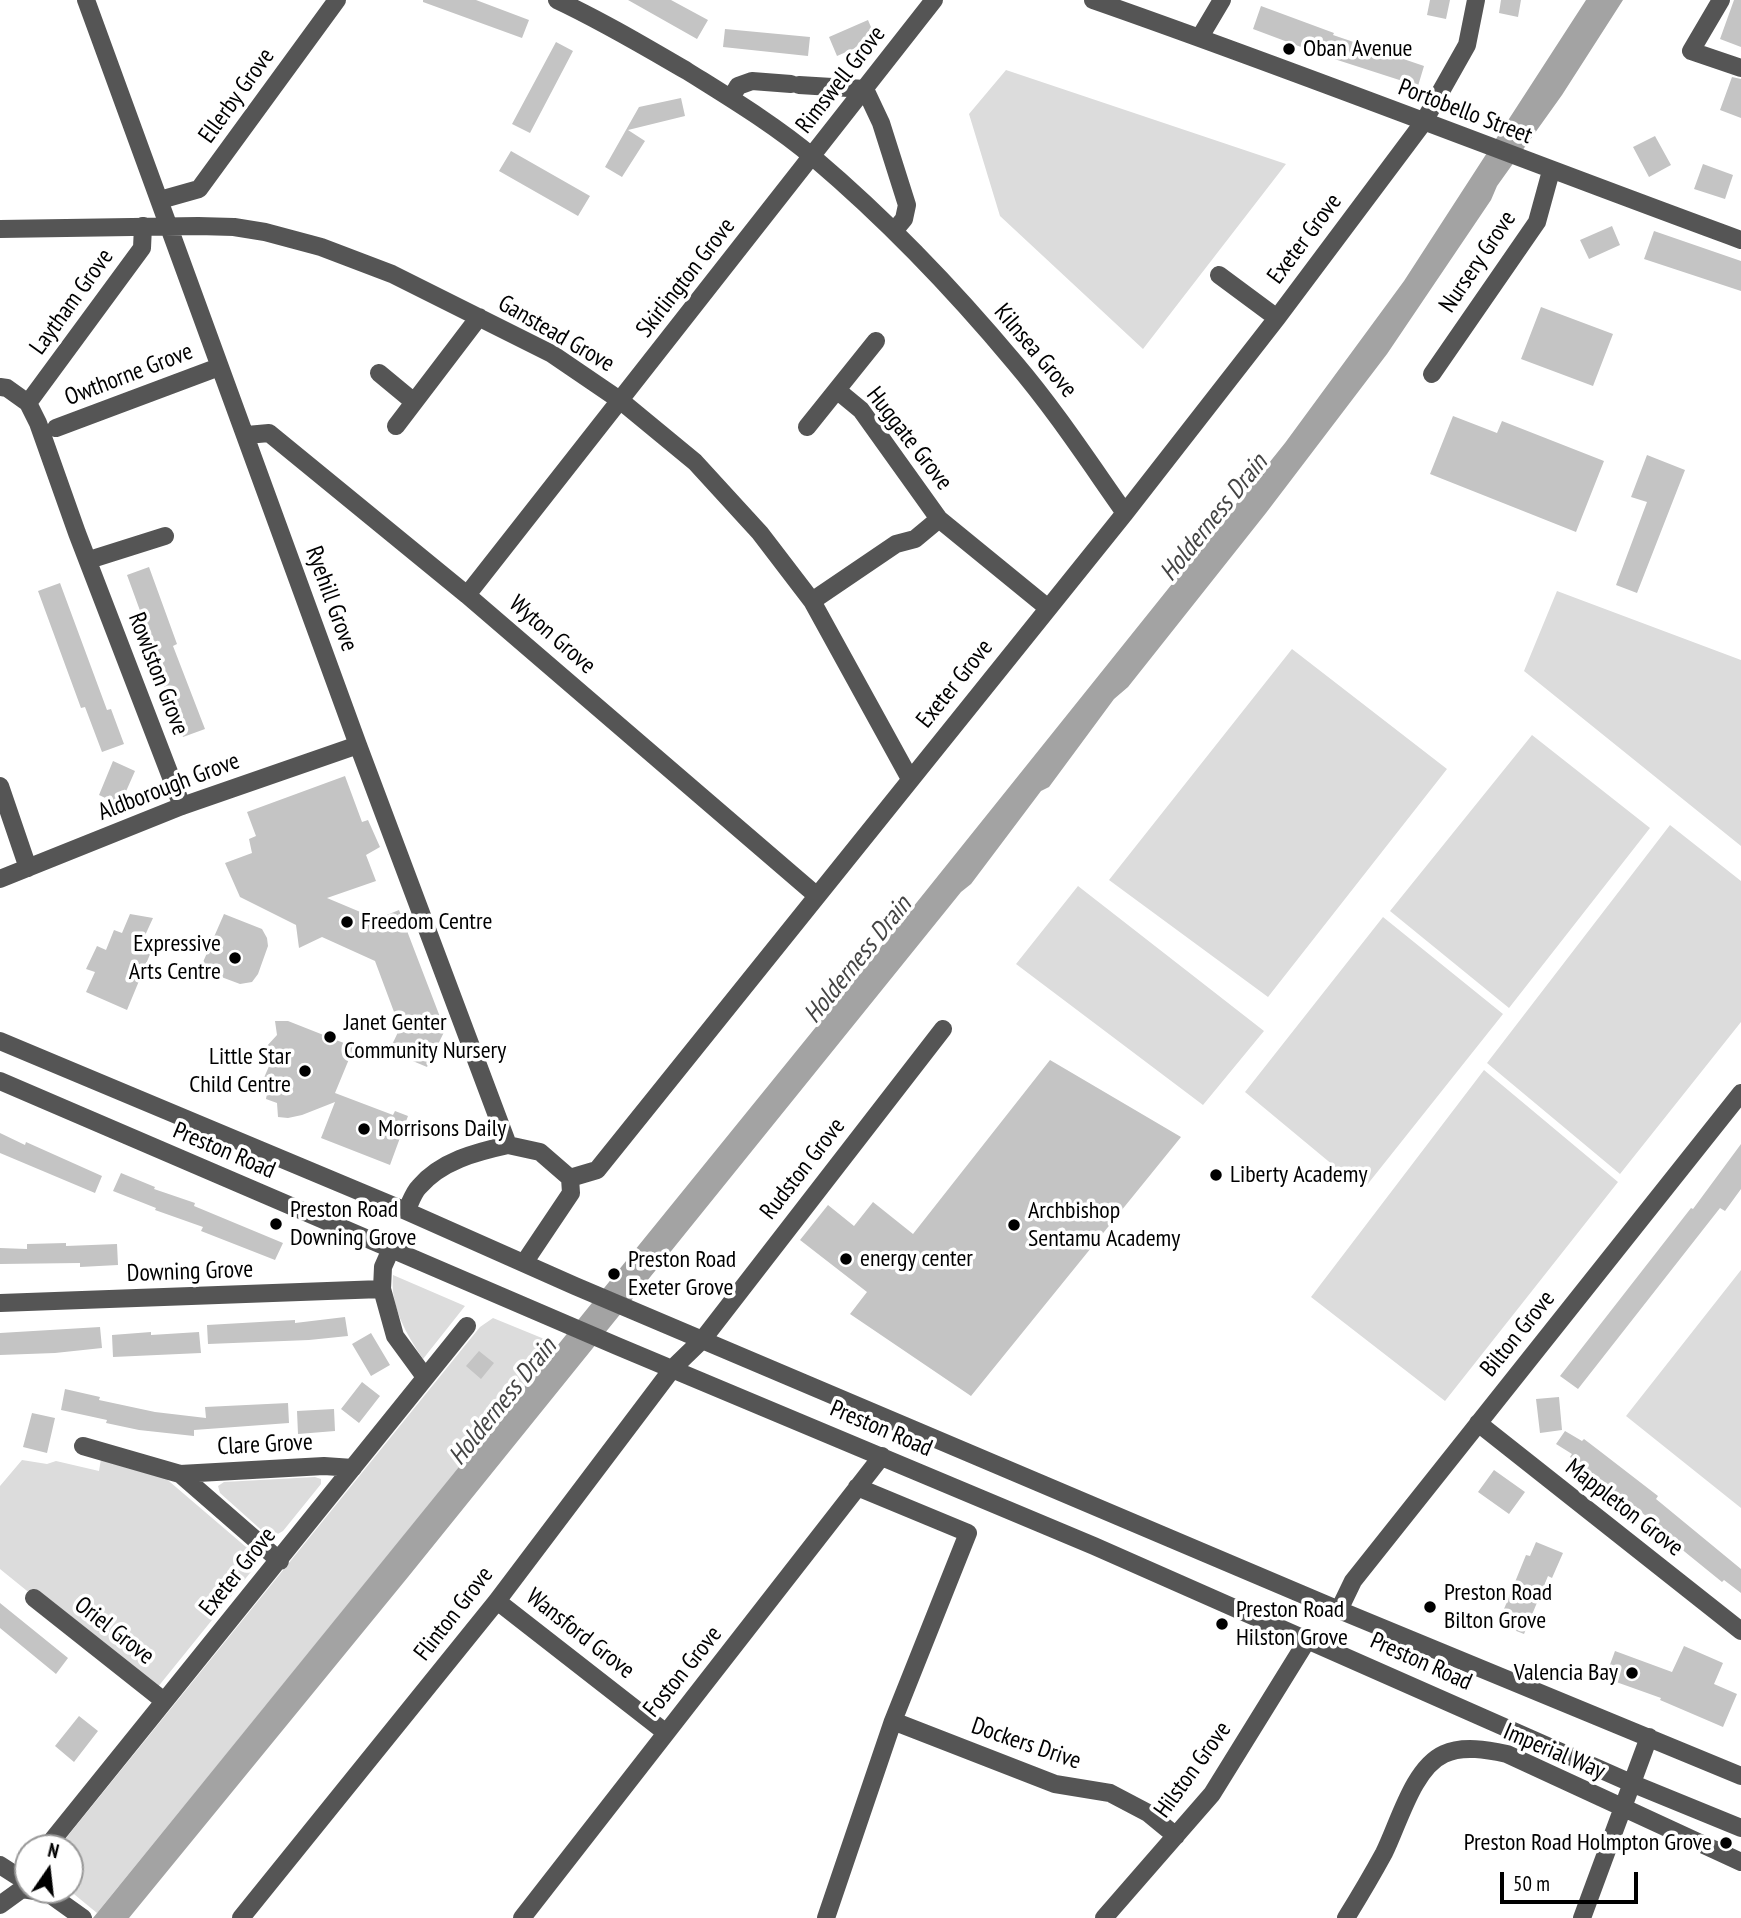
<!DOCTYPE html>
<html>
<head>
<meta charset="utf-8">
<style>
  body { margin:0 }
  #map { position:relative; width:1741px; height:1918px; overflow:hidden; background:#fff; font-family:"PT Sans Narrow",sans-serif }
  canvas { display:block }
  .north { position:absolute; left:14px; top:1834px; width:70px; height:70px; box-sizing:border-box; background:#fff; border:2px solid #999; border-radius:50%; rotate:14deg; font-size:19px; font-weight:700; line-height:28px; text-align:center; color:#000 }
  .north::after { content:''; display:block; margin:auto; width:24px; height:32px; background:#000; clip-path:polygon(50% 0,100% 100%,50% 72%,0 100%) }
  .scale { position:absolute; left:1500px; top:1872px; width:138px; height:32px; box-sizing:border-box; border:4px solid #000; border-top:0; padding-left:9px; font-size:21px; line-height:24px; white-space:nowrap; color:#000; -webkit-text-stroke:5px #fff; paint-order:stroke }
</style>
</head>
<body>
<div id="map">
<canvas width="1741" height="1918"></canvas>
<div class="north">N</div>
<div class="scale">50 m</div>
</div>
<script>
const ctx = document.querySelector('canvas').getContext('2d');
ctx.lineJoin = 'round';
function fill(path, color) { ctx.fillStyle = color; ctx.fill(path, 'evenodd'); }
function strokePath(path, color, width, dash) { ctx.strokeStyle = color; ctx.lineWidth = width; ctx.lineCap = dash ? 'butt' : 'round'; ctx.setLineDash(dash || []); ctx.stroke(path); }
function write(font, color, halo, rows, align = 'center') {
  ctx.font = font + ' "PT Sans Narrow",sans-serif'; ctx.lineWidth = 7; ctx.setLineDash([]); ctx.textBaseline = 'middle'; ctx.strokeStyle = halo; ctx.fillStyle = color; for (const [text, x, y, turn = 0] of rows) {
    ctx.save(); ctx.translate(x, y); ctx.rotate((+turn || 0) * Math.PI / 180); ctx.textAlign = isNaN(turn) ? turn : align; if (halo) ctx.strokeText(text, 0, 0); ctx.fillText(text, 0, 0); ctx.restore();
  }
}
fill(new Path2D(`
  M1006,70L1286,164L1143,349L1000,216L969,114Z
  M1557,591L1741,660V846L1524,671Z
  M1292,649L1447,769L1268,997L1109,880Z
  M1532,735L1650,828L1509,1008L1390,911Z
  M1670,825L1741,881V1022L1620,1174L1487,1063Z
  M1078,886L1264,1031L1203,1105L1016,964Z
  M1383,917L1503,1014L1363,1190L1245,1092Z
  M1484,1070L1618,1182L1445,1401L1311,1297Z
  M1741,1270V1508L1626,1416Z
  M393,1275L465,1306L423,1359C406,1333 390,1307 393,1275Z
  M493,1318L559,1345L97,1913L69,1890L70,1848H58L480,1327Z
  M101,1459L163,1476L253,1553L256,1560L254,1568L153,1693L0,1569V1486L22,1460L47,1464L56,1461L99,1471Z
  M315,1477L321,1479V1484L283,1531L276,1535L268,1536L220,1493L218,1486L224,1482Z`), '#dcdcdc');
fill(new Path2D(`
  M1586,0H1623L1562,95L1497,186L1491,200L1387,354L1266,513L1128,687L1114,699L1049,787L1041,791L971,884L961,892L408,1577L129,1918H93L897,927L1285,443L1404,281Z`), '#a3a3a3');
fill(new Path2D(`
  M423,0H476L529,20L522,38L423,2Z
  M628,0H671L708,20L697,39Z
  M1430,0H1450L1446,19L1427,15Z
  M1501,0H1521L1518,17L1499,13Z
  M1734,0H1741V47L1720,39Z
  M1261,6L1334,33L1333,35L1424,66L1418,86L1325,56L1253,29Z
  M868,20L876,39L837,56L829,37Z
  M725,29L810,37L808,56L723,47Z
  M556,42L573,51L530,133L512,124Z
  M1732,77L1741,79V118L1720,110Z
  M681,98L685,116L628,130L645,141L622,177L605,167L639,107Z
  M1655,136L1671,165L1649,177L1633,147Z
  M511,151L590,196L578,216L499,171Z
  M1703,164L1733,175L1725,199L1694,189Z
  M1612,226L1620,245L1589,259L1580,240Z
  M1654,231L1741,261V291L1644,259Z
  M1541,307L1613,334L1593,386L1521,359Z
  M1453,416L1497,433L1502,421L1604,461L1576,532L1430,474Z
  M1647,455L1685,470L1637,593L1616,585L1647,502L1631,497Z
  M149,567L177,644L173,646L205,729L183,737L154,661L158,660L127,575Z
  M60,583L107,710L111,709L124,744L102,752L85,707L81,708L38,591Z
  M113,761L135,771L120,805L99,795Z
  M345,776L362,822L368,820L380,847L366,855L376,881L327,898L377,919L399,910L445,1030L427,1067L389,1051L400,1028L375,961L322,937L299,948L296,925L240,897L225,863L252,853L249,839L256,836L247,812Z
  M130,914L153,918L142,942L153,947L127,1010L86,992L95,972L86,969L97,946L106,950L114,930L122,933Z
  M224,914L262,929L267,938L268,946L258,974L252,982L240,984L200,969Z
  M275,1021H288L354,1047L335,1093L393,1115L395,1111L408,1116L390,1165L321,1138L335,1102L302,1115L288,1118L278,1117L277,1103L266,1099L269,1083L263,1080L270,1064L266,1058V1047L277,1035Z
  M1050,1060L1181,1137L971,1396L850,1314L867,1292L800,1240L828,1205L854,1226L873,1202L913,1234Z
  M0,1133L25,1145L26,1142L102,1176L95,1193L0,1153Z
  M1741,1144V1189L1725,1211L1720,1208L1578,1389L1560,1376L1691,1208L1693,1209Z
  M121,1173L155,1187L154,1189L195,1203L194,1206L283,1243L275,1260L201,1231L203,1227L155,1210L156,1208L113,1191Z
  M66,1243V1246L117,1244L118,1265L80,1267V1263L0,1264V1248L27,1249V1244Z
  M345,1317L348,1336L309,1340L208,1344L207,1325L295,1320V1323Z
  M100,1327L102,1348L55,1353L0,1355V1333Z
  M151,1332V1335L199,1332L201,1353L113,1357L112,1335Z
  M371,1333L390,1365L371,1376L352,1344Z
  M479,1351L494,1363L481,1379L466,1366Z
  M362,1382L380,1396L359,1423L341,1409Z
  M65,1389L100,1397L99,1400L155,1412L206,1418L205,1407L288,1403L289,1423L194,1430V1436L139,1430L106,1423L107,1420L61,1410Z
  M1559,1397L1562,1430L1540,1433L1536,1399Z
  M334,1409L335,1431L298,1434L297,1411Z
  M32,1413L55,1418L47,1453L23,1447Z
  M1565,1431L1582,1441L1584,1439L1601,1452L1658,1496L1656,1499L1741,1569V1593L1724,1580L1722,1582L1653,1526L1655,1523L1570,1457L1572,1454L1556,1444Z
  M1494,1470L1525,1492L1509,1514L1478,1492Z
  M1536,1542L1563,1553L1552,1578L1548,1576L1524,1634L1501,1625L1507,1610L1504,1609L1526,1555L1530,1556Z
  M0,1603L68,1658L56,1674L0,1628Z
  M1684,1646L1723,1663L1714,1684L1737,1694L1723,1727L1660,1700L1661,1698L1605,1678L1615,1651L1672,1672Z
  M79,1716L98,1731L74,1762L55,1746Z`), '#c4c4c4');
strokePath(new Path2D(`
  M86,0L358,745L508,1145L540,1152L570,1178
  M557,0C602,21 644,46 687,71C730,98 775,125 814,158C887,220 954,290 1015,363C1055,410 1089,462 1125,513
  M1093,0C1311,76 1525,161 1741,240
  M1721,0L1691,51L1741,68
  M1200,37L1222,0
  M799,85L865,89L881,123L907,205L904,219L894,231
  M731,98L738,86L752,81L791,84
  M160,200L199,189L337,0
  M0,229L198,226L234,227L265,232L321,247L392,274L552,354L621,401L695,462L760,533L812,601L910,779
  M1219,275L1277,318
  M379,373L414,402
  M1432,374L1537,222L1551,171
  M0,387L7,388L28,403L38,423L77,533L182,806
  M838,391L861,410L939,519L1048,608
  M28,403L142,248L143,226
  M396,426L479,317
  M807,427L876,341
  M56,428L219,367
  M247,435L269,433L467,595L816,895
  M89,560L165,536
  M467,595L934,0
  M812,601L896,544L915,539L939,519
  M0,786L28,868
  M0,879L182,806L358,745
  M0,1041L406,1211L575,1286L1339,1610L1741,1776
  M0,1081L617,1346L1094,1546L1631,1783L1741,1828
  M406,1211C410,1204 413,1193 419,1187C441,1161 476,1152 508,1145
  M391,1249L383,1267L382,1289L395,1336L425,1377
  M524,1263L571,1193L570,1178L597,1170L1125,513L1277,318L1423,123L1467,45L1476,0
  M0,1303L382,1289
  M1478,1423L1741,1631
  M83,1446L180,1474L324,1466L353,1468
  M180,1474L280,1561
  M34,1598L164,1701
  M497,1601L665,1732
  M1339,1610L1353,1581L1741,1093
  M893,1721L1055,1784L1110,1793L1148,1813L1176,1836
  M46,1848L467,1326
  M0,1865L17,1876L28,1869
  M0,1905L22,1889L48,1893L83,1918
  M241,1918L497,1601L673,1368L703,1339L943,1029
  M522,1918L882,1456
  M826,1918L893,1721L968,1533L857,1487
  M1104,1918L1212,1794L1308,1639
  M1346,1918C1359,1897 1372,1875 1384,1853C1399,1823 1413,1768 1444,1754C1463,1745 1488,1750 1507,1754L1741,1862
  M1582,1918L1649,1737`), '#555', 18);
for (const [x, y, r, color] of [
  [1289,49,7,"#000"],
  [347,922,7,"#000"],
  [235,958,7,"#000"],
  [330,1037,7,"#000"],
  [305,1071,7,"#000"],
  [364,1129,7,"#000"],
  [1216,1175,7,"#000"],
  [276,1224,7,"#000"],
  [1014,1225,7,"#000"],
  [846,1259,7,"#000"],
  [614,1274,7,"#000"],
  [1430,1607,7,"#000"],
  [1222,1624,7,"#000"],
  [1632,1673,7,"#000"],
  [1726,1843,7,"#000"]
]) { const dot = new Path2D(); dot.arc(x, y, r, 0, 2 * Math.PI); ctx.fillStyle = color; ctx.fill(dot); strokePath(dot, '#fff', 2.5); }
write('24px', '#000', '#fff', [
  ["Oban Avenue",1303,49],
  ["Freedom Centre",361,922],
  ["Expressive",221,944,"right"],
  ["Arts Centre",221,972,"right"],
  ["Janet Genter",344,1023],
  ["Community Nursery",344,1051],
  ["Little Star",291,1057,"right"],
  ["Child Centre",291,1085,"right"],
  ["Morrisons Daily",378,1129],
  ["Liberty Academy",1230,1175],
  ["Preston Road",290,1210],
  ["Downing Grove",290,1238],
  ["Archbishop",1028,1211],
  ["Sentamu Academy",1028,1239],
  ["energy center",860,1259],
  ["Preston Road",628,1260],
  ["Exeter Grove",628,1288],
  ["Preston Road",1444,1593],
  ["Bilton Grove",1444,1621],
  ["Preston Road",1236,1610],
  ["Hilston Grove",1236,1638],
  ["Valencia Bay",1618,1673,"right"],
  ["Preston Road Holmpton Grove",1712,1843,"right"]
], 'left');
write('24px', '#000', '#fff', [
  ["Rimswell Grove",841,80,-52],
  ["Ellerby Grove",237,96,-54],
  ["Portobello Street",1465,112,21],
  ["Exeter Grove",1305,239,-53],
  ["Nursery Grove",1478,262,-56],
  ["Skirlington Grove",686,278,-52],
  ["Laytham Grove",72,302,-54],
  ["Ganstead Grove",556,334,30],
  ["Kilnsea Grove",1035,351,50],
  ["Owthorne Grove",129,375,-21],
  ["Huggate Grove",909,439,52],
  ["Ryehill Grove",331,599,70],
  ["Wyton Grove",552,635,41],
  ["Rowlston Grove",158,674,69],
  ["Exeter Grove",955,684,-51],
  ["Aldborough Grove",169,787,-21],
  ["Preston Road",224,1151,23],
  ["Rudston Grove",803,1169,-52],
  ["Downing Grove",190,1272,-2],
  ["Bilton Grove",1518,1334,-51],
  ["Preston Road",881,1429,23],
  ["Clare Grove",265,1445,-3],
  ["Mappleton Grove",1624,1508,38],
  ["Exeter Grove",238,1572,-51],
  ["Flinton Grove",454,1614,-52],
  ["Oriel Grove",114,1631,38],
  ["Wansford Grove",580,1634,38],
  ["Preston Road",1421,1662,24],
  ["Foston Grove",683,1672,-51],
  ["Dockers Drive",1026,1744,19],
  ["Imperial Way",1554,1752,23],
  ["Hilston Grove",1193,1770,-54]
]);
write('italic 26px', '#444', '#fff', [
  ["Holderness Drain",1214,518,-51],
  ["Holderness Drain",858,960,-51],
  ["Holderness Drain",503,1402,-51]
]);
</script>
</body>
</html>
